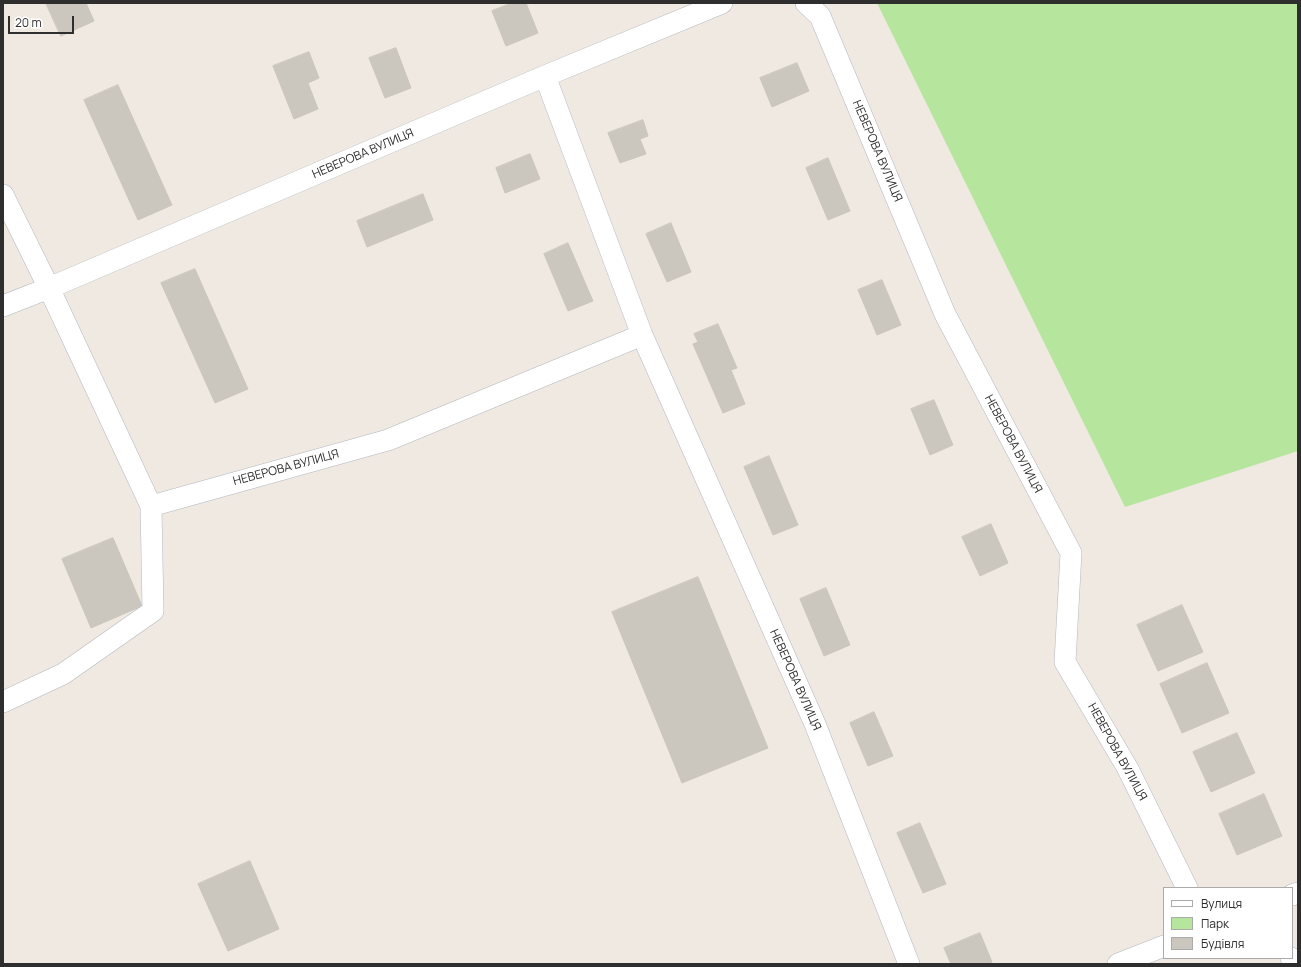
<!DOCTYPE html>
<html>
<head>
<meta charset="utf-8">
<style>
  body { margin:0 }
  #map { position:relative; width:1301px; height:967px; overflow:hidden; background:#efe9e1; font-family:Manrope,sans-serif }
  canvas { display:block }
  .frame { position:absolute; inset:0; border:4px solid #2e2e2e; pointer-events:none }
  .legend { position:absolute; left:1163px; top:887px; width:130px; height:72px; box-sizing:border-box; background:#fff; border:1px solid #ababab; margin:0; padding:5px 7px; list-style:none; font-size:12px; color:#2e2e2e }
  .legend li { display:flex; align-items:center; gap:8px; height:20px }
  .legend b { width:20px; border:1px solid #ababab }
  .scale { position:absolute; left:8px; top:16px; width:66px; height:18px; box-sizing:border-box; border:2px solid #2e2e2e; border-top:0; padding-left:5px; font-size:12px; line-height:14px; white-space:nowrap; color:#2e2e2e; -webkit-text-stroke:3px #fff; paint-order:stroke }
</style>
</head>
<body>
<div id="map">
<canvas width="1301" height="967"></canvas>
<div class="frame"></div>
<ul class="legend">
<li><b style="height:5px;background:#fff"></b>Вулиця</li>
<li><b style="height:11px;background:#b6e59e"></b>Парк</li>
<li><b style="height:11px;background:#cbc7bf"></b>Будівля</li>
</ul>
<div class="scale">20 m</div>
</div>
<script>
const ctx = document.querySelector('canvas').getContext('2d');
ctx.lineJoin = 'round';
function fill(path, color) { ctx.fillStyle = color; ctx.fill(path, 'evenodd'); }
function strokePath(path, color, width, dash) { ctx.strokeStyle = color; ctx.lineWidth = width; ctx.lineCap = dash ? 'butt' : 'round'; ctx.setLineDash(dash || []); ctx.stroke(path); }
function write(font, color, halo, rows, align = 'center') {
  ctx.font = font + ' Manrope,sans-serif'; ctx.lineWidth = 3; ctx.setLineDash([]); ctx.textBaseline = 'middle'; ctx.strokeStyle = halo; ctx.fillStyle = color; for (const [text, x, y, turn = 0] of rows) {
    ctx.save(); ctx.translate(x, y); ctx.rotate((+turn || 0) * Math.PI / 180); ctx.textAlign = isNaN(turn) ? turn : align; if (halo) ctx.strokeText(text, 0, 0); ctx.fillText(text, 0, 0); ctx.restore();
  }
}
fill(new Path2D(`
  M877,3H1298V451L1125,507Z`), '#b6e59e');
const building = new Path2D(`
  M46,3H86L94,21L61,36Z
  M512,3H526L538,33L506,46L492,11Z
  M396,48L411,88L385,98L369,58Z
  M309,52L319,78L308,83L318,109L294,119L273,66Z
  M797,63L809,91L772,107L760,78Z
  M118,85L172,205L138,220L84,100Z
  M643,120L648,136L640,139L646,154L620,163L608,133Z
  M530,154L540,179L505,193L496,168Z
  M828,158L850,211L828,220L806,168Z
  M423,194L433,220L367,247L357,221Z
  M671,223L691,272L667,282L646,234Z
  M568,243L593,301L568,311L544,254Z
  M195,269L248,389L215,403L161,283Z
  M882,280L901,325L877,335L858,290Z
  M718,324L737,368L731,370L745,404L723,413L693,344L698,342L694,334Z
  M934,400L953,445L930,455L911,409Z
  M769,456L798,525L773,535L744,467Z
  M991,524L1008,563L980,576L962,537Z
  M113,538L142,606L91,628L62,559Z
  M698,577L768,748L682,783L612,612Z
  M826,588L850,645L824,656L800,599Z
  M1182,605L1203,652L1158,671L1137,625Z
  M1207,663L1229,713L1182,733L1160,684Z
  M874,712L893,756L868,766L850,723Z
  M1237,733L1255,773L1211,792L1193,752Z
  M1264,794L1282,836L1237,855L1219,814Z
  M920,823L946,884L923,893L897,833Z
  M250,861L279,929L228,951L198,884Z
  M980,933L992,962L987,964H951L944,948Z`);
fill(building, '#cbc7bf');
strokePath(building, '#cbc5ba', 1);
const minor = new Path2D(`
  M806,3L820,16L945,314L1071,553L1065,662L1128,769L1187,888
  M545,76L642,335L815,724L909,964
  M3,195L49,288L151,506L388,440L642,335
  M3,306L49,288L545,76L722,3
  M3,702L63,674L153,611L151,506
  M1292,895L1298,893
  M1291,958L1294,964
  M1118,964L1164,946`);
strokePath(minor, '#b4b7c1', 22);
strokePath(minor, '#fff', 21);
write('12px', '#2e2e2e', '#fff', [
  ["НЕВЕРОВА ВУЛИЦЯ",877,151,67],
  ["НЕВЕРОВА ВУЛИЦЯ",363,154,-23],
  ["НЕВЕРОВА ВУЛИЦЯ",1013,444,62],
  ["НЕВЕРОВА ВУЛИЦЯ",286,468,-15],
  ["НЕВЕРОВА ВУЛИЦЯ",795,680,66],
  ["НЕВЕРОВА ВУЛИЦЯ",1117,752,61]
]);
</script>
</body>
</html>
